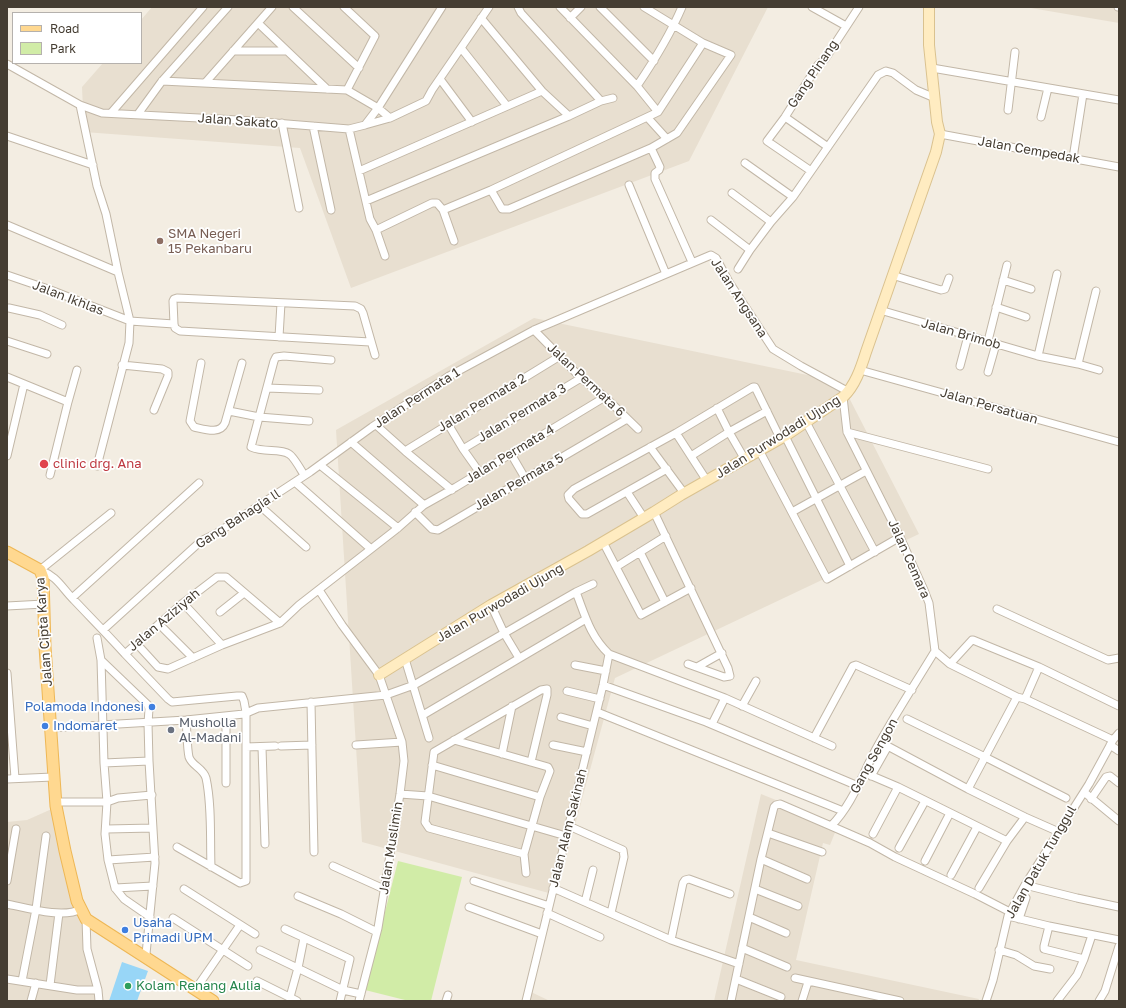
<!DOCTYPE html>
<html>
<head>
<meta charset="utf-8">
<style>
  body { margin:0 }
  #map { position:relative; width:1126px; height:1008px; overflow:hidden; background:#f3ede2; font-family:"Golos Text",sans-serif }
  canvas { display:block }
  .frame { position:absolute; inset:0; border:8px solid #453d32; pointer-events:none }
  .legend { position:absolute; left:12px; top:12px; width:130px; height:52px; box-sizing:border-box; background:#fff; border:1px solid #b5b1ad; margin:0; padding:5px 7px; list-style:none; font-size:12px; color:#453d32 }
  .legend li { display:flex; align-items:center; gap:8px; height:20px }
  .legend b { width:20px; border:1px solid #b5b1ad }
</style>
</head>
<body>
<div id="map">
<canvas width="1126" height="1008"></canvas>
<div class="frame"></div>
<ul class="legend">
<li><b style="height:5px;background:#ffd890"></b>Road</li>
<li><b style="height:11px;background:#d1eca7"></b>Park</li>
</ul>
</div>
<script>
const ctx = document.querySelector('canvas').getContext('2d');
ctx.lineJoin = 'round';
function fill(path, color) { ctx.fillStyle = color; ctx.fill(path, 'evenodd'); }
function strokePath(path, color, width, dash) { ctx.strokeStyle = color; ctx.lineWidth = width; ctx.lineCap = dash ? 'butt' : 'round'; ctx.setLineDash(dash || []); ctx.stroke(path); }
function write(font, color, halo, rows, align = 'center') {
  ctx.font = font + ' "Golos Text",sans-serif'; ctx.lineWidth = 3.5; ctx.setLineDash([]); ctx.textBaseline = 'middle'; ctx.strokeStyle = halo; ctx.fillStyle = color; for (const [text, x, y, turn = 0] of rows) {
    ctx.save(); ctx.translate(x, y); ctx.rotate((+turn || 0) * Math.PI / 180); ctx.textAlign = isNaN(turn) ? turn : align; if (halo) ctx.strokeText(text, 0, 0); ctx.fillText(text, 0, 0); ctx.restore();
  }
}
fill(new Path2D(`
  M152,7H768L689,161L351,288L300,148L84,132L82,87L103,63H141V20Z
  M1025,7H1119V23Z
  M534,318L841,382L919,534L615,678L556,895L362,842L336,430Z
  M761,794L838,825L830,845L823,843L796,960L979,999L978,1001H714Z
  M54,808L85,919L98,990L95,1001H7V822L27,820Z
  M531,992L550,1001H529Z`), '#e8dfd0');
fill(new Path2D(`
  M398,861L462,877L431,1001H409L365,990Z`), '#d1eca7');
fill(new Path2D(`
  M122,962L148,971L137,1001H109Z`), '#98d6f7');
const street = new Path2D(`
  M293,7L359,68
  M344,7L375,36L347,90
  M518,7L521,13L601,101
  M560,7L637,86L658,112
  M600,7L654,61
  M812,7L846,26
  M1118,7H1119
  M481,18L542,91L569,116
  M570,18L581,7
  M258,23L327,89
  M461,48L507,106
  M233,51H287
  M7,64L80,105L102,113L238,120L349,129L370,219L376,230L385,256
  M932,68L1119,100
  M440,79L472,122
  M162,81L347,90L378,108L390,118
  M205,83L272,7
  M637,86C654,61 670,35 682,7
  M80,105L97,186L106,214L118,272
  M1008,110L1015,52
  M111,113L203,7
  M138,114L162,81L228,7
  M785,117L828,147
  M1041,117L1048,88
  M648,118L667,139
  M282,123L299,208
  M365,125L390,118L426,101L432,90L489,7
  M313,126L331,210
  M349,129L365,125L378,108L442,7
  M940,134L1119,167
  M7,136L93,165
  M651,148L660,167L659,170L655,173V179L692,262
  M1073,158L1083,94
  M745,163L793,197
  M359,171L542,91
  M811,171L767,141L785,117L818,65L825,59L859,7
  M629,185L666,274
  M491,190L502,209H509L651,148L677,133L731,55L703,43L644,7
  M732,193L771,222
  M366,201L569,116L601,101L613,98
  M443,210L454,241
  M711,220L750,250L771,222L793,197L878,75L886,71L893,73L916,90L935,98
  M7,225L118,272L130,321L129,343L97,466
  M376,230L432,203H437L443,210L491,190L658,112L703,43
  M738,269L750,250
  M7,275L48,289L130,321L174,324L175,328L180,331L370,342
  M892,275L941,290L945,289L949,278
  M1003,280L1031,289
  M996,307L1026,317
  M7,308H9L40,315L62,325
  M880,310L1038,356L1078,364L1096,291
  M174,324L173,301L174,299L177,298L355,306L361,309L363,313L375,355
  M534,330L581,378L605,397L638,429
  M279,337L281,303
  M7,341L47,354
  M988,341L1007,265
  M1038,356L1057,274
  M201,363L190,421L194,427C204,429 220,435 225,423L242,363
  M1078,364L1099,370
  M122,365L162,369L168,372V376L154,410
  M960,366L968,336
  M860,370L1119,442
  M988,372L996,344
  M7,377L68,402L50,475
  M267,388L319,390
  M843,397L847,432L900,537L924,590L929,603L935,651L950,664L1017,697L1025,699L1113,740
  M68,402L77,370
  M717,408L729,432L744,458
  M229,411L259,417L309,421
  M806,422L875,552
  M448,424L463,449L480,473
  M376,425L405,451L452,490
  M847,432L988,469
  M676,433L707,481
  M785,436L850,566
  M351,442L424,505
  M650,447L684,493
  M463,449L581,378
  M759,450L827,579L900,537
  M405,451L560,356
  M511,454L525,478
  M7,456L24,384
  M691,456L729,432L767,411
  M320,465L398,528
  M667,469L587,514H582L569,499L568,495L574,489L676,433L753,387H755L780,438
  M304,475C301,470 294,457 289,454C280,448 264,453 251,447L274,361L276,357L284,356L331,360
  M295,482L371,549
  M627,492L644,518
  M259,505L306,547
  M415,512L432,529L438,530L627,419
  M654,512L728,668L730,676L724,677L688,664
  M792,512L866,471
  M111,513L40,570C58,577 61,587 74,600C91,618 108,635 125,654L183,603L217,577H226L280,623
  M603,542L641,615L691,588
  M640,552L665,602
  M616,567L666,536
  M319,590L342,625L379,675L402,742L404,761L400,794L378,928L359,1001
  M576,592C585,615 590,636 609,654L725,698L832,746
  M72,598L199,483
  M183,603L222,645
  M491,605L504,633L519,658
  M7,606L44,604
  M997,609L1108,660L1119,658
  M220,612L244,593
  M159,624L193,658
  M103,630L201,541L217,533L310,472L372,427L449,376L534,330L711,255L716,258L729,282L773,349L801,366L849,392
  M97,638L101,660L148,705L149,709L148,723L149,761L155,863L146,954
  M137,644L158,667L168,669L222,645L280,623L299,605L398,528L424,505L456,487L605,397
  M125,654L168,699L172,702L237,696H242L244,701L246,712V881L240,883L177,847
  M405,659L429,738
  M101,660L104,763L107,802L105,834L108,860L115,888L124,899L150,917
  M950,664L972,640H973L1039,667L1119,706
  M575,665L606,671
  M697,667L722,653
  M7,673L15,778
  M603,685L706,722L858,786
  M567,691L600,699
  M1017,697L985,757L1066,798
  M1025,699L1039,667
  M311,702L314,852
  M742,706L756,681
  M597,712L843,811
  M423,715L586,619
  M226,716V783
  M561,717L593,726
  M907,719L985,757L968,789
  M186,720C187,730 187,748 189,757C192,766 203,768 206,778C212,805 210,839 211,867
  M712,724L725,698
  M51,728L186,720L244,714L258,708L386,695L414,685L576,592L593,584
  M814,738L853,666L856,665L912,690
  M454,740L548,767L550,771L540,797L524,854L526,873
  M880,742L968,789L1025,817L1059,832
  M356,745L402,742
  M553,745L587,752
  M1110,745L1119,751
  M281,746L312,745
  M246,747L275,746
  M262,747L265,844
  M502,754L512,706
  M104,763L149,761
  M432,765L540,797
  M865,773L898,787L1007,841
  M871,776L888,746
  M7,779L53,777
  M1084,792L1119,821
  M400,794L428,796L566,836
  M1091,799L1106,777L1110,776L1119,783
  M56,802H107L118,798L152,795
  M569,826L623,850L624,857L611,913
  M831,826L870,843L895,857L975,894L1010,912
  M107,829L153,828
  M768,833L822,852
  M873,834L898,787
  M899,848L925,801
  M524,854L429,828L425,822L434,752L541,690L547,689V695L531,762
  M761,859L807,879
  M108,860L155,857
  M925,861L950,813
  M333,866L384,889
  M951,875L977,827
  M7,881L16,829
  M474,881L549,906
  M1025,885L1077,898L1119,907
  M115,888L153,886
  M553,888L671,940L739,964
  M979,888L1007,841L1025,817
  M184,889L255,934
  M755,889L798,906
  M298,896L341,914L377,932
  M585,902L593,870
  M7,904C27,908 63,919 81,909
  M469,907L542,934
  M547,913L600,937
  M1008,916L1049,926L1119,940
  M749,917L786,933
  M173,918L248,966
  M86,919L87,949L98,990L99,1001
  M1019,919L1026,898L1020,895
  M1049,926L1044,946V949L1084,959L1092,935
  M285,929L350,959L340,1001
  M671,940L683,883L685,880L689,879L730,894
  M742,948L787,967
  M260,950L343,990L361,994
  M999,950L1016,955L1034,966L1050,969
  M795,978L900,1001
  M7,979L77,990H98
  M736,979L781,997
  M22,981L36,909L46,836
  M257,981L297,1001
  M50,985L59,913
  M195,990L240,925
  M290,997L298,968L304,938
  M31,1001L36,983
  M446,1001L448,995
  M526,1001L603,685L609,654
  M731,1001L761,859L774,807L776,805L780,804L831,826C852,805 862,775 876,749C894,716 915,684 935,651
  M802,1001L808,982
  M986,1001L993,980L1008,916L1025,885L1089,784L1113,740L1119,733
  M1057,1001L1077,975L1084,959
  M1099,1001L1105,991L1119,946`);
const secondary = new Path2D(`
  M379,675L491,605L588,551L654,512L681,495L785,436L843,397C855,386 861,368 866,352L936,152L940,134L937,122L929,45V7`);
const primary = new Path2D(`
  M7,552L40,570L43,578L45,647L56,806L65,851L77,901L86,919L213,1001`);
strokePath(street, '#c2b7a7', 9);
strokePath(secondary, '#dac28f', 12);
strokePath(primary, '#eeb755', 13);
strokePath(street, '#fff', 7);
strokePath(secondary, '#ffecc1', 10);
strokePath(primary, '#ffd890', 11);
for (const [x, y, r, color] of [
  [160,241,4,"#8d6e63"],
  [44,464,5,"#e0444e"],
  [152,707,4,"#3f7fe0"],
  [45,726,4,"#3f7fe0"],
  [171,730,4,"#6b7280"],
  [125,930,4,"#3f7fe0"],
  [128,986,4,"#2e9e5b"]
]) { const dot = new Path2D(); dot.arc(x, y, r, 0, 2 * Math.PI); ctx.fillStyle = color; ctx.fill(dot); strokePath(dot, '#fff', 1.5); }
write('13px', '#453d32', '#fff', [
  ["Gang Pinang",813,74,-56],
  ["Jalan Sakato",238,121,4],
  ["Jalan Cempedak",1029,150,10],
  ["Jalan Ikhlas",68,298,21],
  ["Jalan Angsana",739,298,57],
  ["Jalan Brimob",961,334,16],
  ["Jalan Permata 6",586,380,43],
  ["Jalan Permata 1",417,398,-33],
  ["Jalan Permata 2",482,403,-31],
  ["Jalan Persatuan",989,406,16],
  ["Jalan Permata 3",522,413,-31],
  ["Jalan Purwodadi Ujung",778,437,-32],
  ["Jalan Permata 4",510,454,-31],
  ["Jalan Permata 5",519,482,-30],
  ["Gang Bahagia ll",238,519,-33],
  ["Jalan Cemara",909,559,66],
  ["Jalan Purwodadi Ujung",500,603,-30],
  ["Jalan Aziziyah",164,620,-40],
  ["Jalan Cipta Karya",44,632,-94],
  ["Gang Sengon",874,756,-61],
  ["Jalan Alam Sakinah",568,828,-76],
  ["Jalan Muslimin",391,848,-81],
  ["Jalan Datuk Tunggul",1041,862,-60]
]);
write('13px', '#785e54', '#fff', [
  ["SMA Negeri",168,234],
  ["15 Pekanbaru",168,249]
], 'left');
write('13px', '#be3a42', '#fff', [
  ["clinic drg. Ana",53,464]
], 'left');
write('13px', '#366cbe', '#fff', [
  ["Polamoda Indonesi",144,707,"right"],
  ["Indomaret",53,726],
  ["Usaha",133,923],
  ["Primadi UPM",133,938]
], 'left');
write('13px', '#5b616d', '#fff', [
  ["Musholla",179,723],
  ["Al-Madani",179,738]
], 'left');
write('13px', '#27864d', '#fff', [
  ["Kolam Renang Aulia",136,986]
], 'left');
</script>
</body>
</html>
